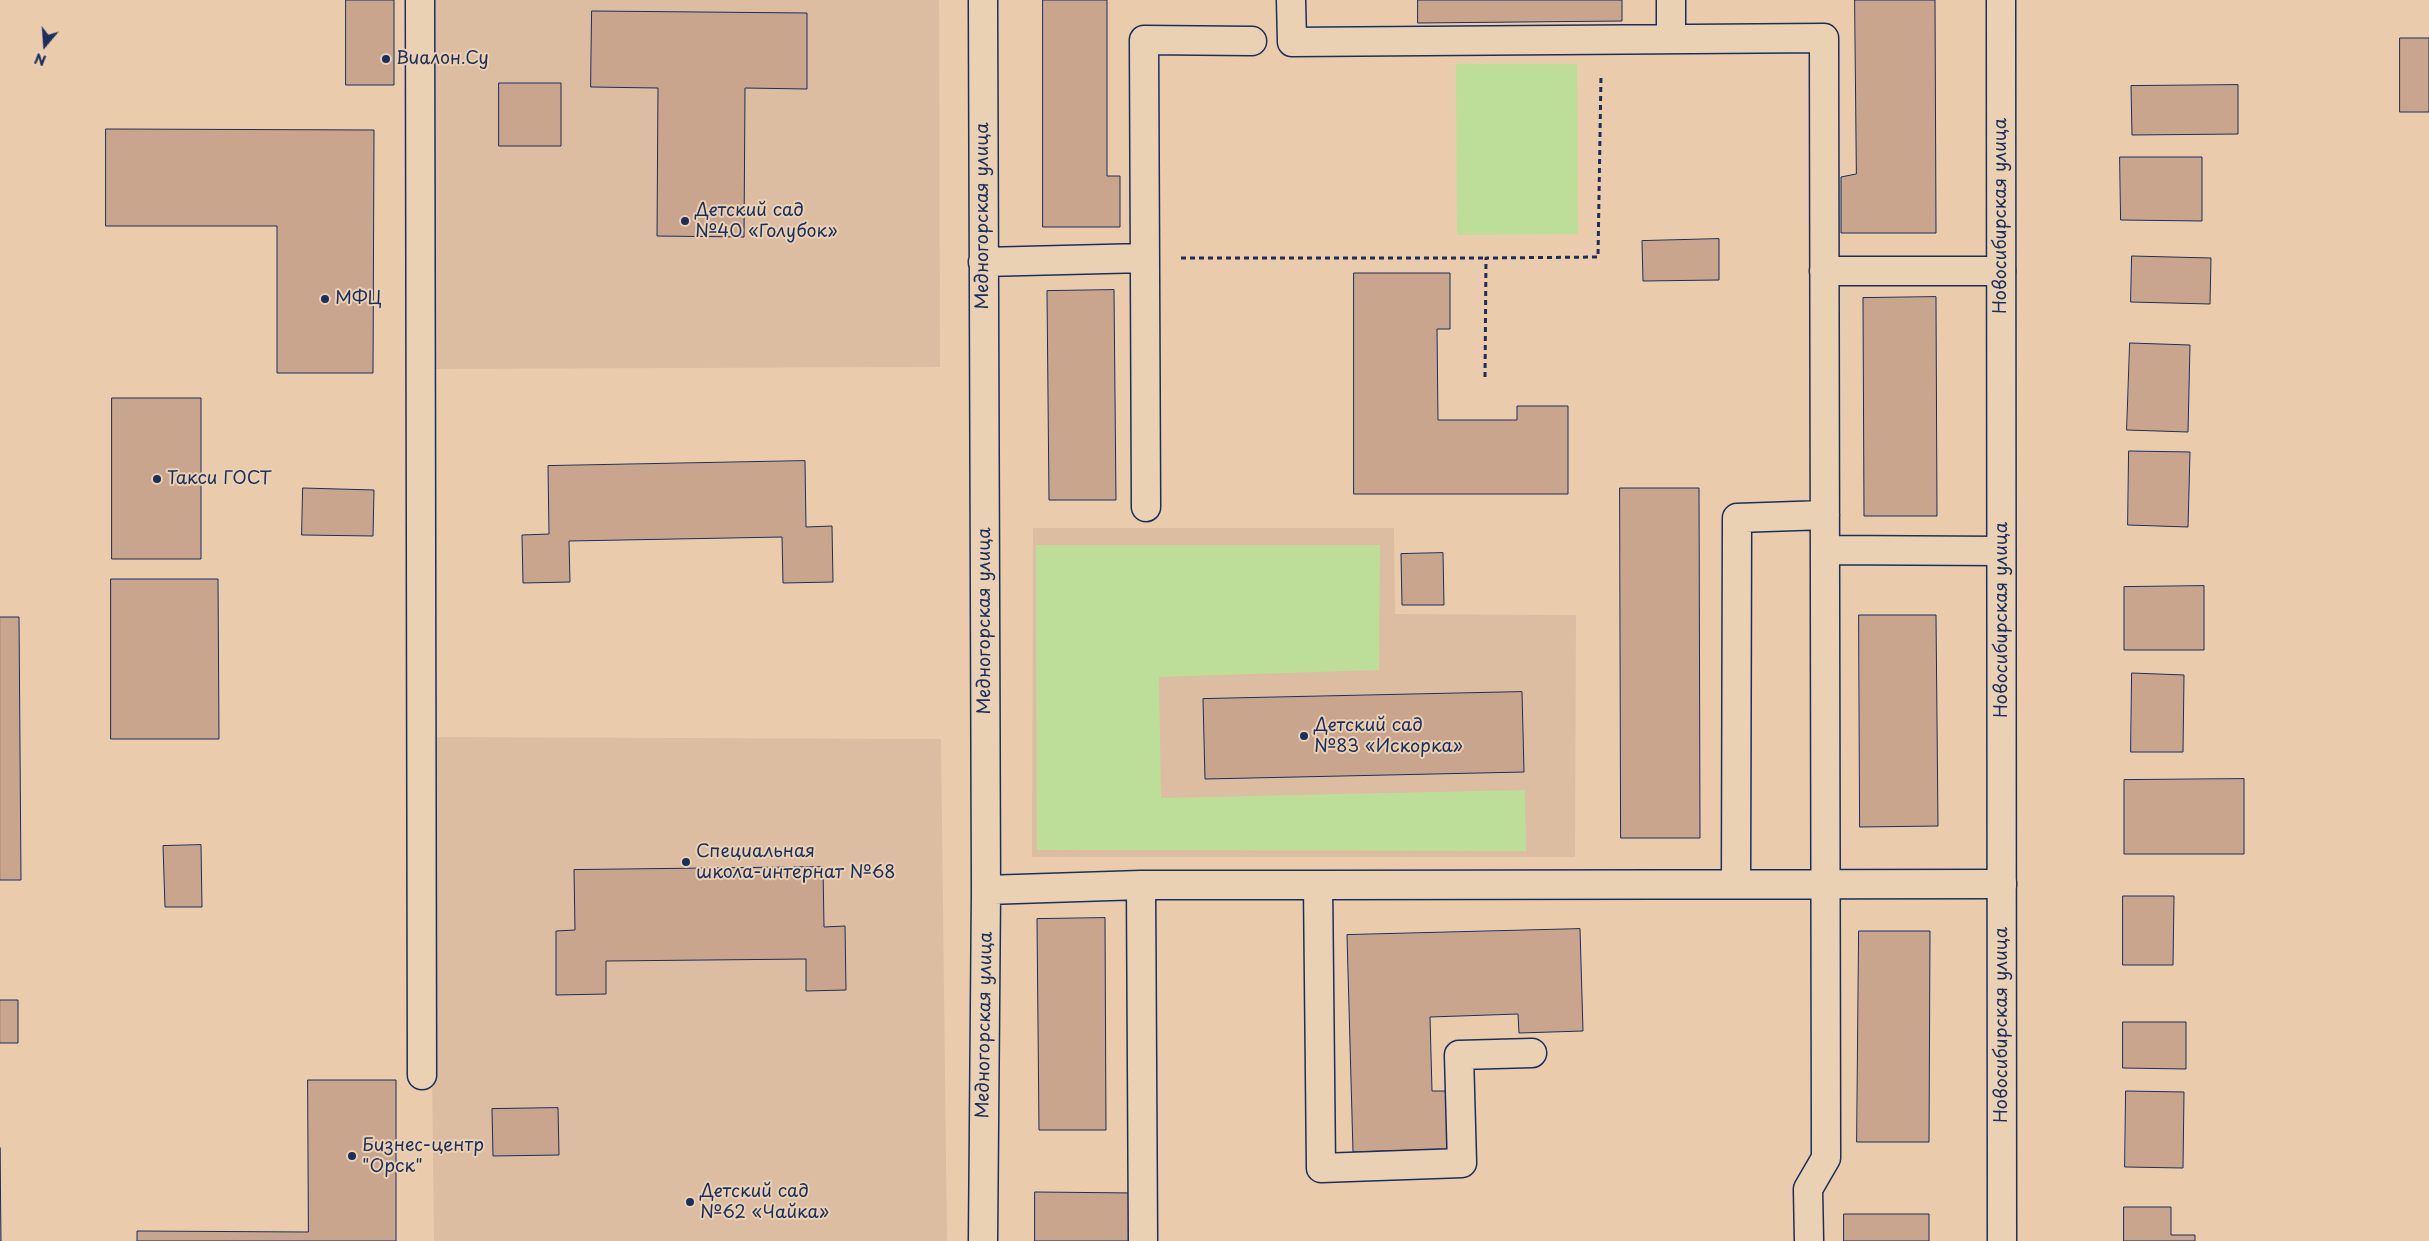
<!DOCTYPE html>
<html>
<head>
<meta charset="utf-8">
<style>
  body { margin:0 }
  #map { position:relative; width:2429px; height:1241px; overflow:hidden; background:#eaccad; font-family:"Playpen Sans",sans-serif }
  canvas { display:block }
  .north { position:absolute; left:20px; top:20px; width:50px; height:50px; -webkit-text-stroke:4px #ebd1b3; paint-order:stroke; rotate:198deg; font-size:14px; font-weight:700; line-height:20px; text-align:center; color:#1b2f5e }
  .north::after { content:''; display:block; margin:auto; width:18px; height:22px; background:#1b2f5e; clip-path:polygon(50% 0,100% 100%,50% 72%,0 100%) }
</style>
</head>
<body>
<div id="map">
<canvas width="2429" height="1241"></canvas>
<div class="north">N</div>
</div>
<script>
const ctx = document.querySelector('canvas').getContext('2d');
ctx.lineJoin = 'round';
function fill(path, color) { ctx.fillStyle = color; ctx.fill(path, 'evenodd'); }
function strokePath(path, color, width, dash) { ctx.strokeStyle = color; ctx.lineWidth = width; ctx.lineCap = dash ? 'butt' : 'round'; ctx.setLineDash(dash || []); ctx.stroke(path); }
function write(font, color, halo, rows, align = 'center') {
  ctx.font = font + ' "Playpen Sans",sans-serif'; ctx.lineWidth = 4; ctx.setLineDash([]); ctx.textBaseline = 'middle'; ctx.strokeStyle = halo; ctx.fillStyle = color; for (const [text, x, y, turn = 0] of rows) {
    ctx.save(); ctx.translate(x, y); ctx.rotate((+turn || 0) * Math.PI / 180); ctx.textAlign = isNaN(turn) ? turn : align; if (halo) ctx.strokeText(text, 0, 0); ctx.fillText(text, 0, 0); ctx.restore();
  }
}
fill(new Path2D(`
  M432,0H939L940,367L430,369Z
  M1033,528H1394L1395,614L1576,615L1575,857H1032Z
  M428,737L941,739L947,1241H434Z`), '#dcbda2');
fill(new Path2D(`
  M1456,64H1577L1578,234L1457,235Z
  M1036,545H1380L1379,670L1159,677L1161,798L1525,790L1526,851L1037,850Z`), '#bcde98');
const building = new Path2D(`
  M346,0H394V85H346Z
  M1043,0H1107V176H1120V227H1043Z
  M1418,0H1622V21L1418,23Z
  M1855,0H1935L1936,233H1841V177L1856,174Z
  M592,11L807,13V89L745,88L744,237L657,236L658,88L591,87Z
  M2400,38H2429V112H2400Z
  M499,83H561V146H499Z
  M2238,85V134L2132,135L2131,86Z
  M106,129L374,130L373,373H277V226H106Z
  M2120,157H2202V221L2121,220Z
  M1719,239V280L1643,281L1642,241Z
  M2132,256L2211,258L2210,304L2131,302Z
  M1354,273H1450V329H1437L1438,420H1517V406H1568V494H1354Z
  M1114,290L1116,500H1049L1047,291Z
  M1936,297L1937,516H1864L1863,298Z
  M2130,343L2190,345L2188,432L2127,430Z
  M112,398H201V559H112Z
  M2129,451L2190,452L2188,527L2128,525Z
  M805,461L806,527L832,526L833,582L783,583L782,537L569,541L570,582L523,583L522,535L549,534L548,466Z
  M303,488L374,490L373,536L302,535Z
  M1620,488H1699L1700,838H1621Z
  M1443,553L1444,605H1402L1401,554Z
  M111,579H218L219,739H111Z
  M2204,586V650H2124V587Z
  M1859,615H1936L1938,826L1860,827Z
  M0,617H19L21,880H0Z
  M2132,673L2184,675L2183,752H2131Z
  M1522,692L1524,772L1205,779L1203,699Z
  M2244,779V854H2124V780Z
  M201,845L202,907H165L163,846Z
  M823,867L824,927L845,926L846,990L806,991V959L606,961V994L556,995V931L575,930L574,870Z
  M2123,896H2174L2173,965H2123Z
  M1105,918L1106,1130H1039L1037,919Z
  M1580,929L1583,1031L1519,1033L1518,1014L1430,1017L1432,1091H1446L1448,1149L1353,1152L1347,935Z
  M1859,931H1930L1929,1142H1857Z
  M0,1000H18V1043H0Z
  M2123,1022H2186V1069L2123,1068Z
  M308,1080H396V1241H137V1231L308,1232Z
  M2126,1091L2184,1092L2183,1168L2125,1167Z
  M558,1108L559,1155L493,1156L492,1109Z
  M0,1148L1,1241H0Z
  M1035,1192L1135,1193V1241H1035Z
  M2124,1207H2171V1235H2195V1241H2124Z
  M1844,1214H1929V1241H1844Z`);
fill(building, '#c9a58d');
strokePath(building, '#1b2f5e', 1);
const minor = new Path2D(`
  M420,0L422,1075
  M983,0L986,890L983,1241
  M1291,0L1292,42L1824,38L1826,1158L1808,1189L1809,1241
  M1671,38V0
  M983,262L1145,258
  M1824,271H2001
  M1146,507L1144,40L1252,41
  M1825,550L2001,551
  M1736,884L1737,518L1825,515
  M1141,885L1143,1241
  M986,890L1141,885H1318
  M1532,1053L1459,1055L1462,1163L1321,1168L1318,885L2002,884`);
const major = new Path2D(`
  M2001,0L2002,1241`);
strokePath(minor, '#1b2f5e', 31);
strokePath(major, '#1b2f5e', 31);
strokePath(new Path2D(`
  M1181,258H1486
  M1485,377L1486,258L1598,257L1601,75`), '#1b2f5e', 3, [5, 4]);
strokePath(minor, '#ebd1b3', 28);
strokePath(major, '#ebd1b3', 28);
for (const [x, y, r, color] of [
  [386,59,5,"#1b2f5e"],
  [685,221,5,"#1b2f5e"],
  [325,299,5,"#1b2f5e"],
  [157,479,5,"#1b2f5e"],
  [1304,736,5,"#1b2f5e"],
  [686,862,5,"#1b2f5e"],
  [352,1156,5,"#1b2f5e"],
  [690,1202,5,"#1b2f5e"]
]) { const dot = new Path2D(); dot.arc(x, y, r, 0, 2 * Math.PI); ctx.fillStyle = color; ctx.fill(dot); strokePath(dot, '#ebd1b3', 2); }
write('18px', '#1b2f5e', '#ebd1b3', [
  ["Виалон.Су",396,59],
  ["Детский сад",695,211],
  ["№40 «Голубок»",695,232],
  ["МФЦ",335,299],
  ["Такси ГОСТ",167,479],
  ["Детский сад",1314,726],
  ["№83 «Искорка»",1314,747],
  ["Специальная",696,852],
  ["школа-интернат №68",696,873],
  ["Бизнес-центр",362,1146],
  ["\"Орск\"",362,1167],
  ["Детский сад",700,1192],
  ["№62 «Чайка»",700,1213]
], 'left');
write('18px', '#1b2f5e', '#ebd1b3', [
  ["Медногорская улица",983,216,-90],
  ["Новосибирская улица",2001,216,-90],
  ["Новосибирская улица",2002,620,-90],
  ["Медногорская улица",985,621,-90],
  ["Медногорская улица",985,1025,-89],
  ["Новосибирская улица",2002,1025,-90]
]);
</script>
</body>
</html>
